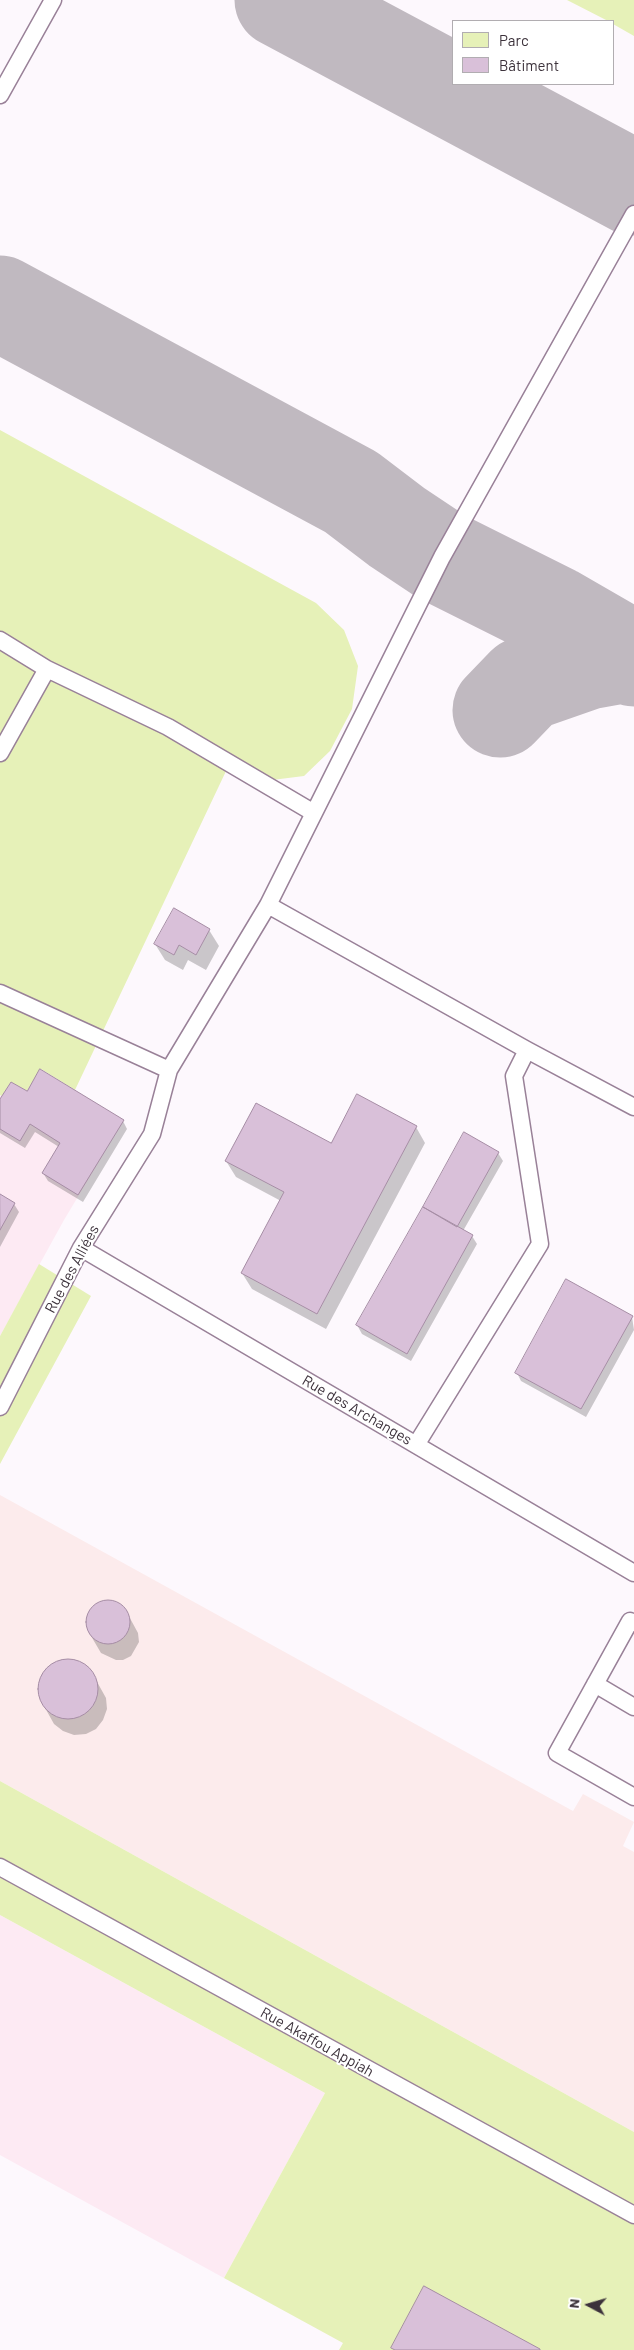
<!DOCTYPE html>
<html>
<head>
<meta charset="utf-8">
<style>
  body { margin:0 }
  #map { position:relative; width:634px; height:2350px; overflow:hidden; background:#fdf8fd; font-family:Barlow,sans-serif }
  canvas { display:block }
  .legend { position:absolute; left:452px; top:20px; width:162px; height:65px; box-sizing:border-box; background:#fff; border:1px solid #b1adb1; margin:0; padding:6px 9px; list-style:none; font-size:15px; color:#3c323b }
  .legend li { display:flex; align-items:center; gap:10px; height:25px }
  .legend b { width:25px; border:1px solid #b1adb1 }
  .north { position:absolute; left:564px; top:2280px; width:50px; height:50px; -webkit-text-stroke:4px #fff; paint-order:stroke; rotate:276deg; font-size:14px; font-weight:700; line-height:20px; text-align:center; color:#3c323b }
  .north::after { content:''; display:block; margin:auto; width:18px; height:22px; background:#3c323b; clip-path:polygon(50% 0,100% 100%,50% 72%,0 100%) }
</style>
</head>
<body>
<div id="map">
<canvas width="634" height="2350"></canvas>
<ul class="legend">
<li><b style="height:14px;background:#e6f1b8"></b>Parc</li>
<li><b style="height:14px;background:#d9c0d9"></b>Bâtiment</li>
</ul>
<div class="north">N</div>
</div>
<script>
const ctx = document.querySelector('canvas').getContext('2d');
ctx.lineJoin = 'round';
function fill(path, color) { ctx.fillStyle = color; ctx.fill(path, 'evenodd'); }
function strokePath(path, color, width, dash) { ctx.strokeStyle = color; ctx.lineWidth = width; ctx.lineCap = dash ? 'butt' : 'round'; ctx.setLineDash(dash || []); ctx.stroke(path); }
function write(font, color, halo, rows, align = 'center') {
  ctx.font = font + ' Barlow,sans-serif'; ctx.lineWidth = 4; ctx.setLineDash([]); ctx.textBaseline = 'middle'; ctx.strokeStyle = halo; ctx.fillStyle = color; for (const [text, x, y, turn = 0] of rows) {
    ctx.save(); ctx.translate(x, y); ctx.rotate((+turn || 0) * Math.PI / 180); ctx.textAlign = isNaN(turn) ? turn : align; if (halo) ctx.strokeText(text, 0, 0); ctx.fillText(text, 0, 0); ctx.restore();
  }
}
fill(new Path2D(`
  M40,1069L124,1120L64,1220L0,1336V1095L2,1096L11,1082Z
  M0,1915L325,2093L224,2278L0,2155Z`), '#fdeaf3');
fill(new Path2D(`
  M0,1495L573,1811L583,1794L634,1822L623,1846L634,1852V2132L0,1781Z`), '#fcebec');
fill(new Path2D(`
  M567,0H634V36L613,24V21H608Z
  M0,430L316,603L344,630L358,666L352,709L330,751L304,776L264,781L227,769L75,1090L41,1069L27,1091L11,1082L2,1096L0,1095Z
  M39,1264L91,1296L0,1464V1336Z
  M0,1781L634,2132V2350H339L343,2343L224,2278L325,2093L0,1915Z`), '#e6f1b8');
fill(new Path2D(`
  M174,910L209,930L219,946L206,970L188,960L183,970L165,960L155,944Z
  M27,1093L123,1121L127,1129L83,1202L48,1181L43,1173L59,1147L35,1132L25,1148L0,1133V1102Z
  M416,1127L425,1143L326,1329L252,1289L242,1273L281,1201L236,1177L226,1161L332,1145Z
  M498,1153L503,1161L463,1231L472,1236L477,1244L411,1361L362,1334L357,1325Z
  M0,1196L14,1204L19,1212L0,1247Z
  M632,1317L634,1330L586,1417L521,1381L517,1373Z
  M110,1601L125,1609L138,1633L139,1642L131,1656L123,1660H116L101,1653L91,1636L87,1620L95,1606Z
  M72,1660L82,1663L91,1671L106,1698L107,1709L103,1720L96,1729L86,1734L74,1735L63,1731L54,1724L39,1697V1685L42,1674L49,1666L60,1661Z`), '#0003');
strokePath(new Path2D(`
  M282,0L634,188
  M0,303L351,492L397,527L442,557L554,613L634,659
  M500,710L525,684L588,662L627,655`), '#c0b9c0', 95);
const building = new Path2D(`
  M174,908L210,929L196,955L179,945L174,955L154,944Z
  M40,1069L124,1120L78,1195L42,1173L60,1143L30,1124L20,1141L0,1129V1099L11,1082L27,1091Z
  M357,1094L417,1126L317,1314L241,1273L284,1192L225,1161L256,1103L331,1143Z
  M464,1132L499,1152L457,1227L423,1207Z
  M0,1194L15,1203L0,1230Z
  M423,1207L473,1235L407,1354L356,1325Z
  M566,1279L633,1316L581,1409L515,1373Z
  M86 1622a22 22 0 1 1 44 0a22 22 0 1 1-44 0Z
  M38 1689a30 30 0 1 1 60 0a30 30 0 1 1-60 0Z
  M424,2286L540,2349V2350H395L391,2348Z`);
fill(building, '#d9c0d9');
strokePath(building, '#a68da5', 1);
const service = new Path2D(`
  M0,95L53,0
  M0,640L47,669L168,727L314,813
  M0,753L47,669
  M268,905L527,1050L634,1107
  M0,993L169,1070
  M81,1248L634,1573
  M0,1407L81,1248L152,1134L169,1070L268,905L442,557L634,214
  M416,1445L540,1244L514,1076L527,1050
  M634,1623L630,1621L557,1753L634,1797
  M595,1684L634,1707
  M0,1867L634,2215`);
strokePath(service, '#998198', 19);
strokePath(service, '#fff', 16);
write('15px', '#3c323b', '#fff', [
  ["Rue des Alliées",72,1269,-62],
  ["Rue des Archanges",357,1410,30],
  ["Rue Akaffou Appiah",317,2042,29]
]);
</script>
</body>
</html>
